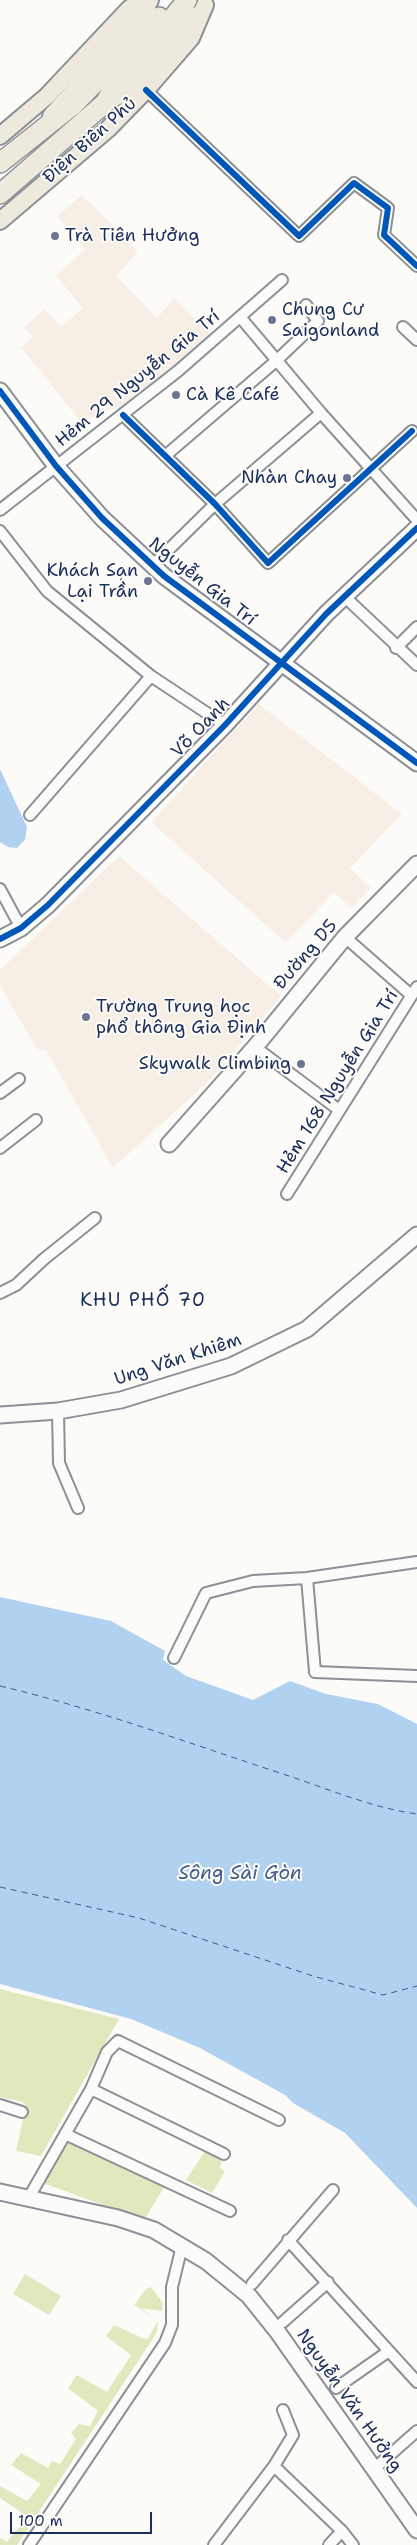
<!DOCTYPE html>
<html>
<head>
<meta charset="utf-8">
<style>
  body { margin:0 }
  #map { position:relative; width:417px; height:2545px; overflow:hidden; background:#fcfbf8; font-family:"Shantell Sans",sans-serif }
  canvas { display:block }
  .scale { position:absolute; left:10px; top:2512px; width:142px; height:22px; box-sizing:border-box; border:2px solid #1b2f5e; border-top:0; padding-left:6px; font-size:15px; line-height:18px; white-space:nowrap; color:#1b2f5e; -webkit-text-stroke:4px #fdfcf7; paint-order:stroke }
</style>
</head>
<body>
<div id="map">
<canvas width="417" height="2545"></canvas>
<div class="scale">100 m</div>
</div>
<script>
const ctx = document.querySelector('canvas').getContext('2d');
ctx.lineJoin = 'round';
function fill(path, color) { ctx.fillStyle = color; ctx.fill(path, 'evenodd'); }
function strokePath(path, color, width, dash) { ctx.strokeStyle = color; ctx.lineWidth = width; ctx.lineCap = dash ? 'butt' : 'round'; ctx.setLineDash(dash || []); ctx.stroke(path); }
function write(font, color, halo, rows, align = 'center') {
  ctx.font = font + ' "Shantell Sans",sans-serif'; ctx.lineWidth = 4; ctx.setLineDash([]); ctx.textBaseline = 'middle'; ctx.strokeStyle = halo; ctx.fillStyle = color; for (const [text, x, y, turn = 0] of rows) {
    ctx.save(); ctx.translate(x, y); ctx.rotate((+turn || 0) * Math.PI / 180); ctx.textAlign = isNaN(turn) ? turn : align; if (halo) ctx.strokeText(text, 0, 0); ctx.fillText(text, 0, 0); ctx.restore();
  }
}
fill(new Path2D(`
  M82,195L138,251L116,276L157,318L174,298L211,335L172,371L119,411L116,408L99,413L82,423L21,347L33,337L24,327L45,309L61,327L83,308L56,276L85,249L57,216Z
  M259,704L402,814L350,868L371,888L351,908L334,892L286,943L151,822Z
  M119,856L281,996L214,1076L113,1168L46,1050L37,1049L0,986V970Z`), '#f7eee6');
fill(new Path2D(`
  M0,1989L119,2019L41,2156L16,2151L26,2106L23,2102L0,2097Z
  M68,2140L165,2186L144,2220L43,2183Z
  M205,2151L222,2160L220,2168L225,2171L212,2193L186,2180Z
  M25,2274L61,2296L49,2315L13,2294Z
  M151,2287L163,2303L162,2311L141,2308L158,2321L157,2331L152,2340L17,2545H0V2538L7,2542L20,2526L30,2518L0,2498V2486L27,2501L41,2484L11,2465L21,2453L48,2468L52,2461L60,2464L76,2439L71,2433L79,2424L90,2426L98,2411L68,2388L77,2375L107,2392L131,2355L106,2336L114,2325L147,2340L158,2321L134,2305L146,2289Z`), '#e1e8bd');
fill(new Path2D(`
  M0,769L27,827L25,840L17,848L8,847L0,842Z
  M0,1597L111,1621L165,1651L163,1660L186,1676L253,1700L290,1681L326,1694L378,1704L417,1724V2208L345,2133L293,2103L285,2095L200,2048L131,2019L0,1984Z`), '#b0d2f0');
strokePath(new Path2D(`
  M0,1686C97,1709 191,1744 286,1775C328,1789 373,1808 417,1814
  M0,1887L139,1918L313,1976L383,1995L417,1986`), '#3e5b89', 1, [6, 5]);
const street = new Path2D(`
  M146,90L299,236L354,183L388,208L384,235L417,266
  M241,318L321,413L417,520
  M403,327L417,340
  M123,415L215,504L268,563L412,431
  M165,456L276,361L318,321L306,305
  M0,510L178,371L282,280
  M0,531L47,591L151,676L225,725
  M153,565L215,504L321,413
  M345,597L417,665
  M396,648L417,627
  M30,815L151,676
  M0,889L21,928
  M345,937L411,995
  M255,1047L339,1110
  M0,1093L19,1079
  M0,1148L36,1120
  M287,1194L417,987
  M0,1293L16,1285L44,1259L95,1218
  M58,1411L59,1463L78,1508
  M307,1578L417,1562
  M174,1658L206,1593L253,1581L307,1578L315,1672L417,1676
  M91,2089L224,2154
  M0,2105L22,2112
  M65,2134L230,2211
  M28,2199L91,2089L107,2052L118,2041L279,2120
  M288,2240L417,2382
  M252,2284L333,2190
  M283,2322L328,2282
  M336,2388L389,2351
  M274,2466L342,2531L353,2545
  M374,2469L417,2431
  M29,2545L165,2343L172,2325V2287L182,2246
  M214,2545L274,2466L293,2435L283,2410
  M329,2545L342,2531`);
const secondary = new Path2D(`
  M0,391L56,466L102,518L164,576L417,763
  M0,939L21,928L48,905L225,725L326,614L417,528
  M169,1144L255,1047L345,937L417,864
  M0,1415L58,1411L121,1400L231,1366L307,1329L417,1235
  M0,2192L118,2218L154,2230L206,2261L249,2296L277,2331L417,2530`);
const primary = new Path2D(`
  M105,103L124,93L196,15
  M51,116L140,19L150,0
  M0,136L47,96L129,9L141,0
  M0,221L108,129L146,90L191,38L205,5`);
const highway = new Path2D(`
  M0,163L73,105L159,17
  M0,194L105,103L118,80L148,48L187,0`);
strokePath(street, '#8c9097', 14);
strokePath(secondary, '#8c9097', 19);
strokePath(primary, '#8c9097', 20);
strokePath(highway, '#8c9097', 22);
strokePath(street, '#fbfbf9', 10);
strokePath(secondary, '#fbfbf9', 15);
strokePath(primary, '#edeadd', 16);
strokePath(highway, '#edeadd', 19);
strokePath(new Path2D(`
  M146,90L299,236L354,183L388,208L384,235L417,266
  M0,391L56,466L102,518L164,576L417,763
  M123,415L215,504L268,563L412,431
  M0,939L21,928L48,905L225,725L326,614L417,528`), '#0057b8', 6);
for (const [x, y, r, color] of [
  [55,236,5,"#6a7694"],
  [272,320,5,"#6a7694"],
  [176,395,5,"#6a7694"],
  [347,478,5,"#6a7694"],
  [148,581,5,"#6a7694"],
  [86,1017,5,"#6a7694"],
  [301,1064,5,"#6a7694"]
]) { const dot = new Path2D(); dot.arc(x, y, r, 0, 2 * Math.PI); ctx.fillStyle = color; ctx.fill(dot); strokePath(dot, '#fdfcf7', 2); }
write('18px', '#1b2f5e', '#fdfcf7', [
  ["Điện Biên Phủ",90,141,-42],
  ["Hẻm 29 Nguyễn Gia Trí",138,379,-39],
  ["Nguyễn Gia Trí",202,582,38],
  ["Võ Oanh",201,728,-46],
  ["Đường D5",306,955,-49],
  ["Hẻm 168 Nguyễn Gia Trí",338,1082,-58],
  ["Ung Văn Khiêm",178,1360,-18],
  ["Nguyễn Văn Hưởng",349,2401,55]
]);
write('18px', '#1b2f5e', '#fdfcf7', [
  ["Trà Tiên Hưởng",65,236],
  ["Chung Cư",282,310],
  ["Saigonland",282,331],
  ["Cà Kê Café",186,395],
  ["Nhàn Chay",337,478,"right"],
  ["Khách Sạn",138,571,"right"],
  ["Lại Trần",138,592,"right"],
  ["Trường Trung học",96,1007],
  ["phổ thông Gia Định",96,1028],
  ["Skywalk Climbing",291,1064,"right"]
], 'left');
ctx.letterSpacing = '1px';
write('19px', '#1b2f5e', '#fdfcf7', [
  ["KHU PHỐ 70",143,1301]
]);
ctx.letterSpacing = '0px';
write('italic 19px', '#3e5b89', '#fdfcf7', [
  ["Sông Sài Gòn",240,1874]
]);
</script>
</body>
</html>
